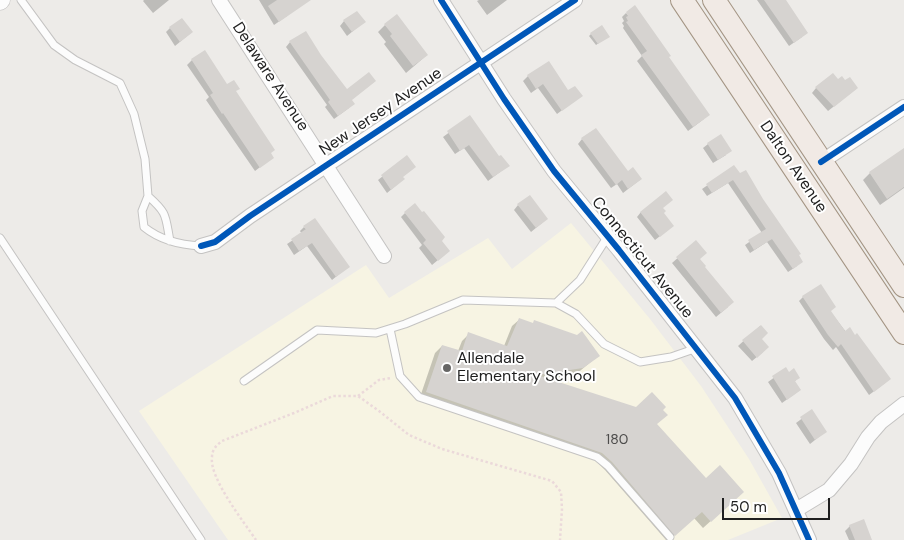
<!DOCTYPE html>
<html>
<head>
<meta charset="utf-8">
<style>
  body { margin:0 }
  #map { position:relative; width:904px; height:540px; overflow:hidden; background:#edebe8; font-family:"DM Sans",sans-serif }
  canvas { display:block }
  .scale { position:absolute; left:722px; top:498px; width:108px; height:22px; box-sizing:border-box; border:2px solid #1f1f1f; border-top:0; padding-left:6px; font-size:15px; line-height:18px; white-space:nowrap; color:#1f1f1f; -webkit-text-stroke:4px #fff; paint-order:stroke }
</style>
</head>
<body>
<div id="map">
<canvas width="904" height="540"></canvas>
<div class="scale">50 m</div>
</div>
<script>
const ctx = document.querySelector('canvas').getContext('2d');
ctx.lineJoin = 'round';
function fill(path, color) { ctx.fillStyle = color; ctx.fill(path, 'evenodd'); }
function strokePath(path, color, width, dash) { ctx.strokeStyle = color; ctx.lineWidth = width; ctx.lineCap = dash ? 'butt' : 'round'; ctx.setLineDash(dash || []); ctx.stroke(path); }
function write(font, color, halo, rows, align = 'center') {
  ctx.font = font + ' "DM Sans",sans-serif'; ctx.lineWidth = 4; ctx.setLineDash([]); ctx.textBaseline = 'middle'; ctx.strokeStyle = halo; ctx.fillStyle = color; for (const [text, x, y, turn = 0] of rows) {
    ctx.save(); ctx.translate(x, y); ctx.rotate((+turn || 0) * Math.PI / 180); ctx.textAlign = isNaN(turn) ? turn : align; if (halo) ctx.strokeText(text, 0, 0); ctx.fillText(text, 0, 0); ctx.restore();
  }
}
fill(new Path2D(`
  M571,223L650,319L701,386L749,459L782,518L728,540H228L139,411L366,265L389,298L488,238L512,269Z`), '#f7f4e3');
fill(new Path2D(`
  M144,0H169L153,13L143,1Z
  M259,0H283L287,16L274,25Z
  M479,0H507L487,15L477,1Z
  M757,0H785L802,37L789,46Z
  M626,13L668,57L704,119L688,131L637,61L642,56L623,28L624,26L622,23L624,21L622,17Z
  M344,21L364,22L347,36L340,26Z
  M385,25L427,55L406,73L384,44L386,42L378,32Z
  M170,28L192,32L175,46L166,32Z
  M591,34L606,38L596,45L589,36Z
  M290,42L320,56L347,91L375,81L351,100L349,108L334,119L325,107L327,105L286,47Z
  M192,60L235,92L272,158L255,171L206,100L209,97L187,65Z
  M528,76L568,92L581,96L557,114L538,88L531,93L523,81Z
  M838,81L845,82L857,88L828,111L812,93L816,88Z
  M470,117L499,158L508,166L488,181L464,148L455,154L443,137Z
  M582,139L628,173L641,179L623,193L617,184L611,188L578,144Z
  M708,144L726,155L713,163L703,148Z
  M904,150V188L880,205L863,180L870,173Z
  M407,157L399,183L387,193L378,180Z
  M734,167L797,266L788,272L767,242L750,253L745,245L762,233L728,183L707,196L702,189Z
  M518,205L542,223L531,232L514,210Z
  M662,208L668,230L655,240L637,217L641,212Z
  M405,213L440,241L444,255L432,265L419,248L422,245L401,217Z
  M304,227L348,267L332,280L307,246L294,255L287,244L302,234L300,231Z
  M696,242L699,259L728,307L716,317L672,263Z
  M803,297L830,311L885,383L869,395L836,347L833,350L824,339L799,301Z
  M520,319L598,356L575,375L546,379L656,424L705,480L735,499L703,528L694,518L669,540H666L605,470L595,460L419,400L435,353L442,346L458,351L462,341L469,334L504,346L512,326Z
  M760,326L763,352L752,361L738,346Z
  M786,369L789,373L798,378L794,382L800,390L782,403L768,382Z
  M812,411L825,432L810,444L796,423Z
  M850,526L871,540H849L845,531Z`), '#0003');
fill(new Path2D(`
  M277,0H311L279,22L268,6Z
  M764,0H786L808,33L794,43Z
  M635,5L671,56L669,57L710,115L693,127L641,55L647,51L626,22L628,21L626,17L628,16L626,12Z
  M357,11L366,22L352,32L343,20Z
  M397,14L428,55L413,66L390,36L392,34L384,24Z
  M182,18L193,32L180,42L169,27Z
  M602,25L610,37L598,44L590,33Z
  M306,31L321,55L347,89L369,72L376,81L352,100L355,104L338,116L328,102L330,100L289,41Z
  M205,50L227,84L234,80L240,89L236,91L275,150L271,153L274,158L260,168L223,113L222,114L210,95L213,93L191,59Z
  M549,61L568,90L575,86L583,96L562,111L543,84L536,89L527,75Z
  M833,73L838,79L842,76L845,80L850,77L858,88L834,107L815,87Z
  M470,115L499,156L501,155L510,166L493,177L469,145L460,151L447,131Z
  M596,128L628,171L633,167L642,179L628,189L622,180L616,185L581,138Z
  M721,134L732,151L718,160L707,143Z
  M904,148V187L887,199L869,172Z
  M407,155L416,167L403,177L405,179L391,190L381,175Z
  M734,165L740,173L746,170L763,199L801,254L799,255L803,262L793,269L772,239L754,250L748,240L766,229L733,180L712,193L706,184Z
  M666,191L673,200L663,208L666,211L664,213L674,226L660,237L640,212Z
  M530,195L548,219L536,228L517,204Z
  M415,203L422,212L424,211L445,237L442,241L450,251L438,261L423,243L426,240L404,212Z
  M315,218L350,267L336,277L312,243L299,251L291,239L306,229L303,226Z
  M696,240L707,253L700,259L706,266L705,267L734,302L721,313L676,257Z
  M821,284L836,307L831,311L845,331L850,327L855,335L857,333L891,379L874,392L841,344L838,347L828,335L802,296Z
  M519,318L533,323L534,320L577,335L582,331L600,356L583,368L537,375L636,407L652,392L666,407L663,410L668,415L657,424L706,478L720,465L744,492L711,522L702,512L675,536L612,462L602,453L426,392L442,345L462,351L468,332L507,346Z
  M761,325L768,333L762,339L769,347L757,358L742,340Z
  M786,367L789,372L794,368L800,378L795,381L801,390L787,400L772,376Z
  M812,409L827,432L815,440L800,417Z
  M864,519L872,540H855L849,525Z`), '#d6d3d0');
const service = new Path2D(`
  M21,0L54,45L75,60L120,83L134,114L145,159L148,196L142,211L144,227C160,240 181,245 201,246
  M148,196C168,214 165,215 170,241
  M0,238L201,540
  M556,303L576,314L604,344L640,362L671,357L697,348
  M390,329L400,376L419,397L597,457L608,466L670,537
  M244,381L317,330L376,333L405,324L463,300L556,303L580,280L608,236`);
const minor = new Path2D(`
  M219,0L384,256
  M441,0L504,99L554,171L619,250L735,398L779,473L809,540
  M821,162L904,107
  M201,246L215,242L250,216L575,0
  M796,510L829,490L851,464L868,437L881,422L904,404`);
const tertiary = new Path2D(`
  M0,1L1,0`);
const primary = new Path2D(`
  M682,0L904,333
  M714,0L904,286`);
strokePath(service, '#c4c3c2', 9);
strokePath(minor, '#c4c3c2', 16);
strokePath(tertiary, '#c4c3c2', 19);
strokePath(primary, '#a49584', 24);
strokePath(new Path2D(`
  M358,396L379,380L391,378
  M256,540C244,522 209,478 212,457C212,449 217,445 222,441L294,413L333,396H358L379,411L409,435L442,449L552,481L561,492L562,509L560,540`), '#ebd9da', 2.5, [2.5, 2.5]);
strokePath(service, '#fcfcfc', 7);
strokePath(minor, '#fcfcfc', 14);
strokePath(tertiary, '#fcfcfc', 18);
strokePath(primary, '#f1eae5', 22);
strokePath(new Path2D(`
  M441,0L504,99L554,171L619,250L735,398L779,473L809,540
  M821,162L904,107
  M201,246L215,242L250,216L575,0`), '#0057b8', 6);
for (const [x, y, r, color] of [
  [447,368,5,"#676665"]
]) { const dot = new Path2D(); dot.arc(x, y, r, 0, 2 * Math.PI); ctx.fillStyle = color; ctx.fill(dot); strokePath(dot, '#fff', 2); }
write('14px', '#4d4c4b', null, [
  ["180",617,440]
]);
write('16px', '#1f1f1f', '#fff', [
  ["Delaware Avenue",270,77,57],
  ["New Jersey Avenue",381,112,-34],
  ["Dalton Avenue",793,167,56],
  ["Connecticut Avenue",642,258,51]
]);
write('16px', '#1f1f1f', '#fff', [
  ["Allendale",457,359],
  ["Elementary School",457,377]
], 'left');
</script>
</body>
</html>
